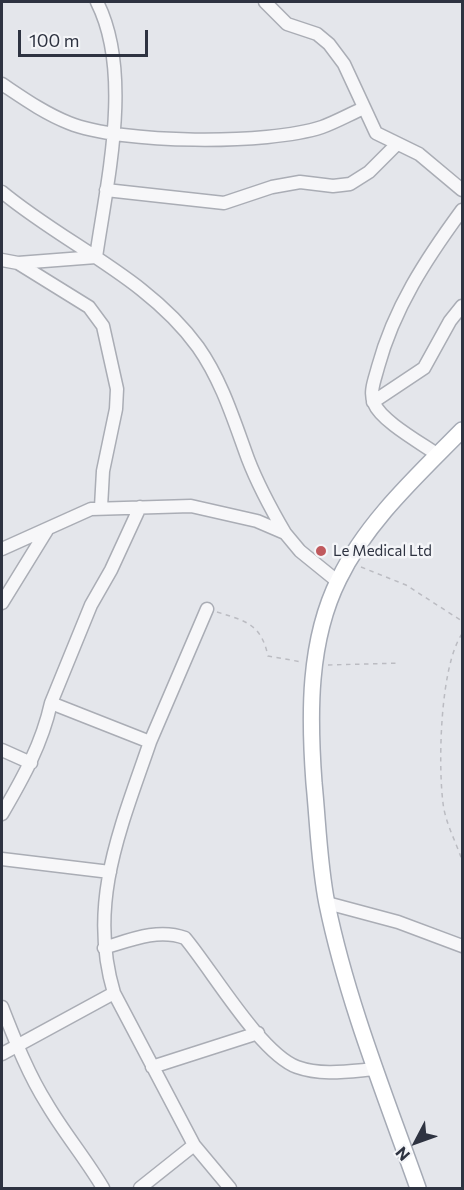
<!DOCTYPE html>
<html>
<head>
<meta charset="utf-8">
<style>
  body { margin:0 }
  #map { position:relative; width:464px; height:1190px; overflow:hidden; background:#e4e6eb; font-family:Commissioner,sans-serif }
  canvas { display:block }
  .frame { position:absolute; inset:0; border:3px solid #2e3341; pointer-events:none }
  .north { position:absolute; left:386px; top:1112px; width:60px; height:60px; -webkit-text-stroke:4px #f4f5f8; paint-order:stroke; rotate:229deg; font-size:16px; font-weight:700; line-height:24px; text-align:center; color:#2e3341 }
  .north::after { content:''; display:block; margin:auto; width:21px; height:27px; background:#2e3341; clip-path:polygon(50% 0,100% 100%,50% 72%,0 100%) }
  .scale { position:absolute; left:18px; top:30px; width:130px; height:27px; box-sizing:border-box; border:3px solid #2e3341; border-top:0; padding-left:8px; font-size:18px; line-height:21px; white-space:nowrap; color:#2e3341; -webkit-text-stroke:4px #f4f5f8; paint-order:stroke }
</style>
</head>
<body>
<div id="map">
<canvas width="464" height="1190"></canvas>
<div class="frame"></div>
<div class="north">N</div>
<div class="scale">100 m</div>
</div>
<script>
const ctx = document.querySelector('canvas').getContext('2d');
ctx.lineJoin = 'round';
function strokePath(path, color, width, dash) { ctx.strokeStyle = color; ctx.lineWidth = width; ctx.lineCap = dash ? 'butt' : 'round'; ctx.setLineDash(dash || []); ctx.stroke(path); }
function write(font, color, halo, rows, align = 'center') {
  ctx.font = font + ' Commissioner,sans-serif'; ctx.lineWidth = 5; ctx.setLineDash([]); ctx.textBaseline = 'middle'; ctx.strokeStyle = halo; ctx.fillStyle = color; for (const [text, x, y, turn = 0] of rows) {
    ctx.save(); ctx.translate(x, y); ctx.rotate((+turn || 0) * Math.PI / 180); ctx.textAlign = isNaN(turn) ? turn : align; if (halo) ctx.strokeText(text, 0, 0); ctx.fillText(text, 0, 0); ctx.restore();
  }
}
const minor = new Path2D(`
  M265,2L287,24L317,34L329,44L344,64L376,133L419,154L462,190
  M2,84C23,98 44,113 69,123C121,144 268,145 322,127C336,122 350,114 364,108
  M106,190L224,203L272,187L300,182L333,186L350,184L369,172L396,145
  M2,192C66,245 148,278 198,347C222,381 234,421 248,459C258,485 271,509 285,533
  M2,260L18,263L96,257C107,181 133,73 97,2
  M18,263L89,307L103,326L117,389L116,409L103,471L101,507
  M373,402L424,368L450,321L462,306
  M438,455C421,443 381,421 374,403C369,392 375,379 378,367C394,308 426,259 462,210
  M140,507L111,570L91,605L51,703L150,742C121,827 87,903 114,993L194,1145L230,1188
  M2,549L91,509L191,506L257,521L285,533L300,551L337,581
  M2,603L47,530
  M150,742L207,609
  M2,750L31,763
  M2,814C23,778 42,744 51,703
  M2,859L110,872
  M327,903L398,922L462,946
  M104,948C130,940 158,928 185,938C212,970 260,1053 297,1067C322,1076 350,1071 376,1069
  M2,1007C15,1040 28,1074 47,1104C64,1133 86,1159 103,1188
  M2,1054L114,993
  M152,1067L258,1033
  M140,1188L194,1145`);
const major = new Path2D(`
  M418,1188C385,1095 347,1001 327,904C319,864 318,823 314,783C309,715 308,641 339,579C367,521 418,475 462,430`);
strokePath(minor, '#aaadb5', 15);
strokePath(major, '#a5aab5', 18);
strokePath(new Path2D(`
  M361,567L406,585L462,621
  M217,612C246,621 261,624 268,656L302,662
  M462,634C440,666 438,764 443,803C445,822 456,842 462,860
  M328,665L400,663`), '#bbbcc2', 1.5, [4.5, 4.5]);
strokePath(minor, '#f7f7f9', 12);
strokePath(major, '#fff', 15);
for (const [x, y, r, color] of [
  [321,551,6,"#c0595d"]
]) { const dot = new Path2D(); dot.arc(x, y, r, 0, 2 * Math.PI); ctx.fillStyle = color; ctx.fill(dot); strokePath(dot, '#f4f5f8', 2); }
write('15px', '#2e3341', '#f4f5f8', [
  ["Le Medical Ltd",333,551]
], 'left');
</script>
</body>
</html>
